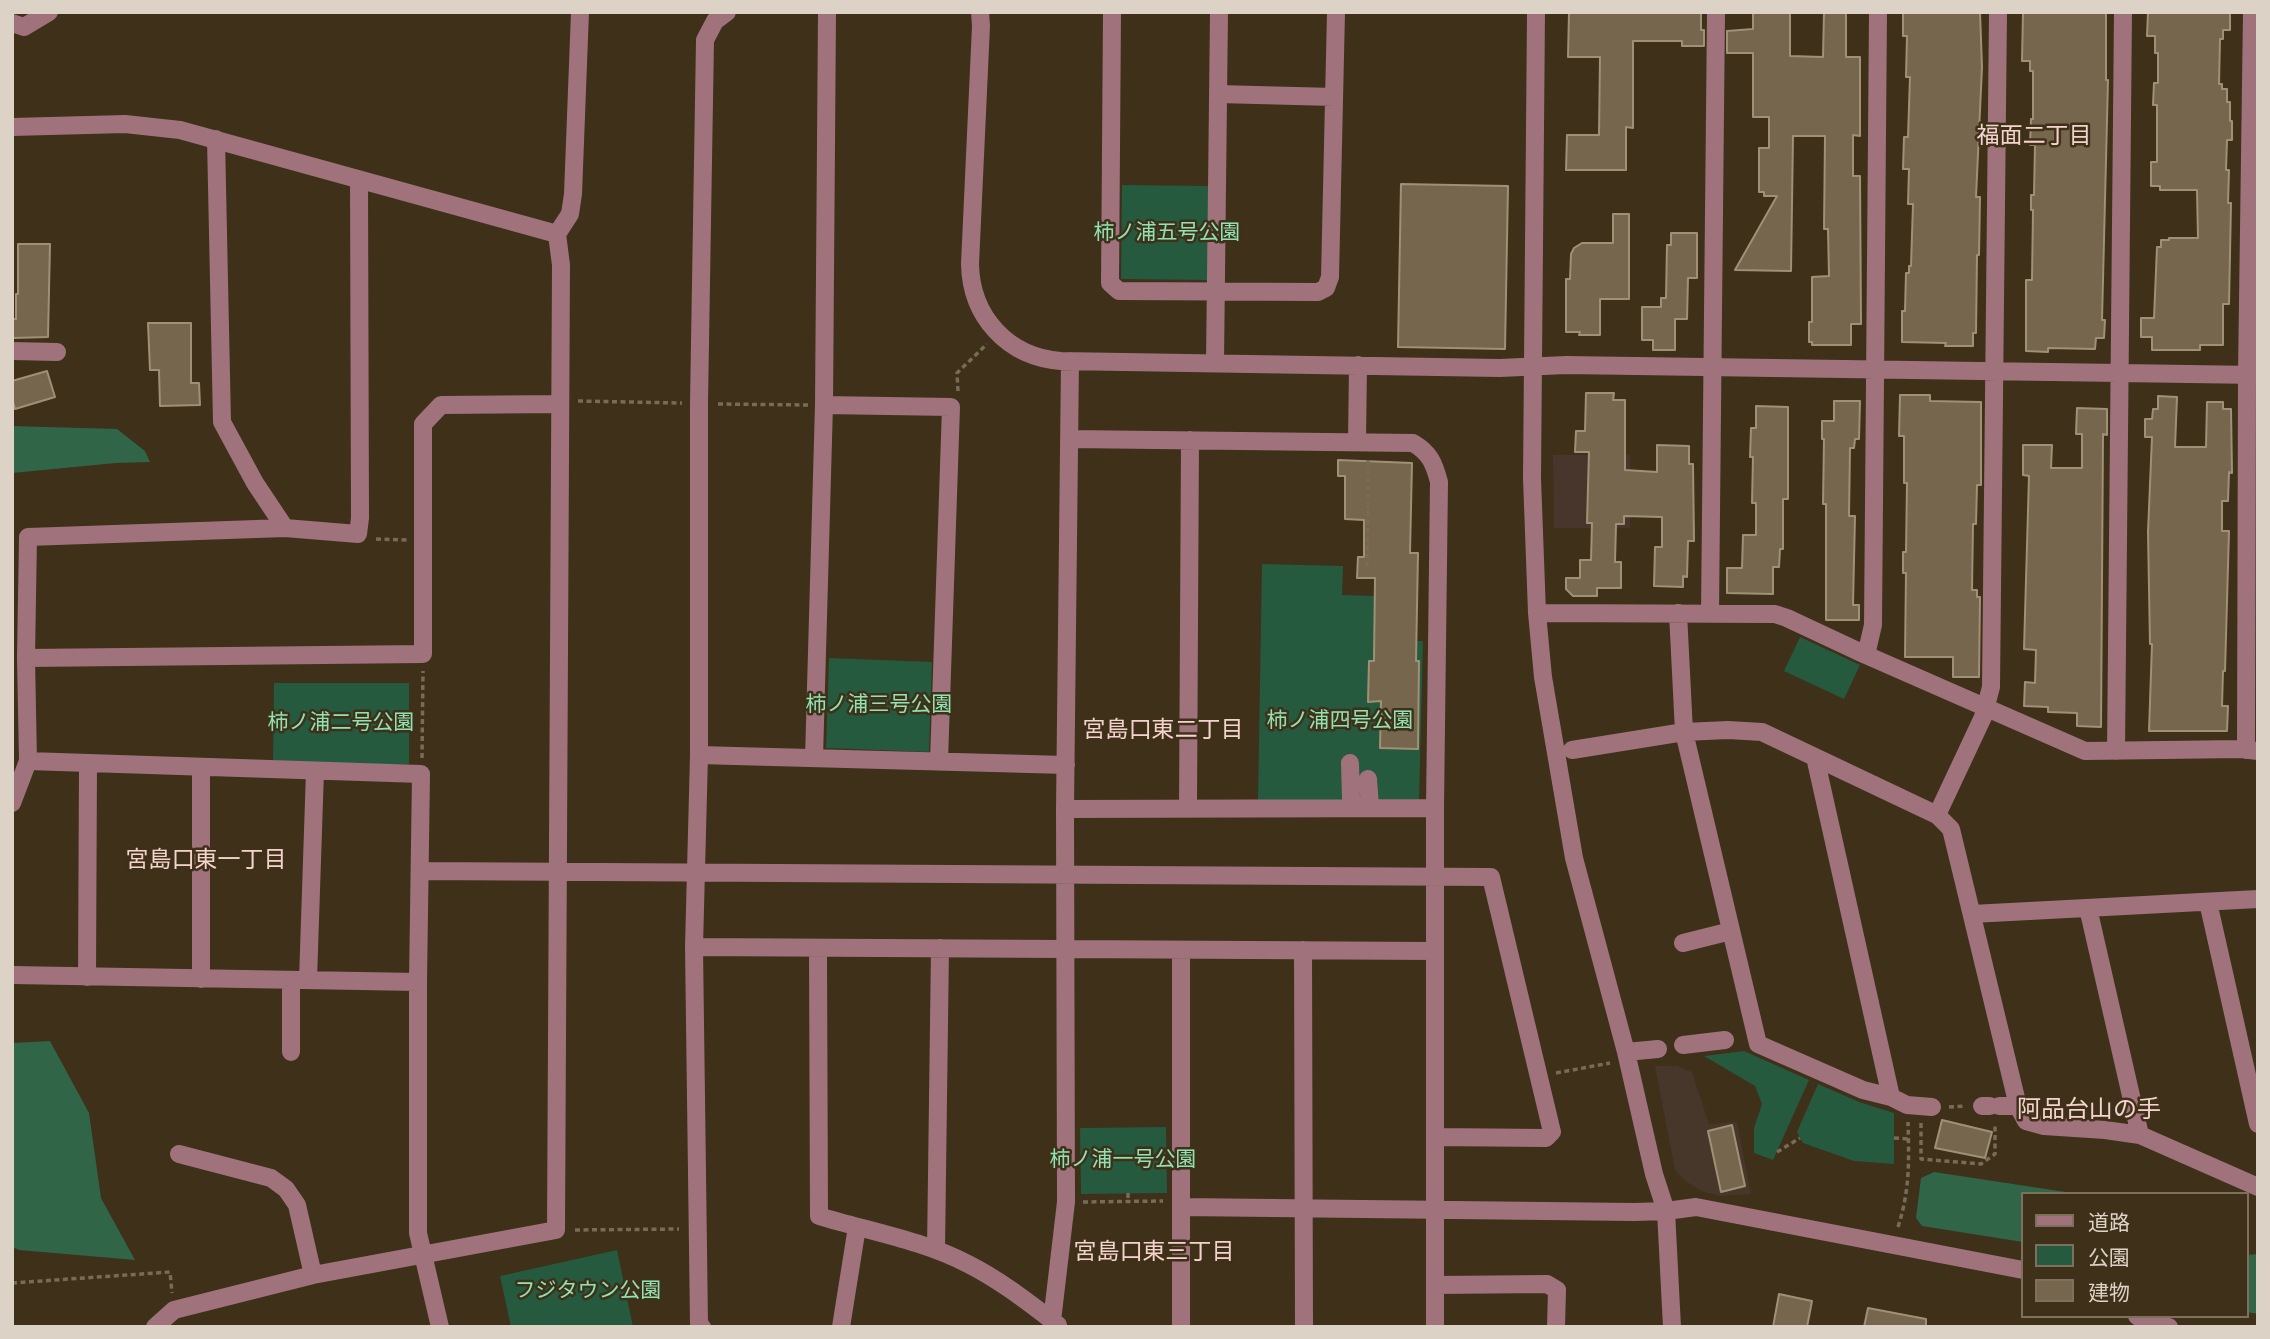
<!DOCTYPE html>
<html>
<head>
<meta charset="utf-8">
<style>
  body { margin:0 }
  #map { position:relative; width:2270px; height:1339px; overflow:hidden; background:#3e3019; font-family:"Work Sans","Noto Sans JP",sans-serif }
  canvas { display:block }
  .frame { position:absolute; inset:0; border:14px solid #dcd3c6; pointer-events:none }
  .legend { position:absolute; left:2021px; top:1192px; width:228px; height:126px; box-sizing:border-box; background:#3e3019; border:2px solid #7d715e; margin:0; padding:9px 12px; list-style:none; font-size:21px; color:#dcd3c6 }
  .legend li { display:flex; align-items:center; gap:14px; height:35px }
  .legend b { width:35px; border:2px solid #7d715e }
</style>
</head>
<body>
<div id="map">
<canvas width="2270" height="1339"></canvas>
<div class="frame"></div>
<ul class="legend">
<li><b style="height:9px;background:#a0727c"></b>道路</li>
<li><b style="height:19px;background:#255a3f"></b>公園</li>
<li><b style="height:19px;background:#75664d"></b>建物</li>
</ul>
</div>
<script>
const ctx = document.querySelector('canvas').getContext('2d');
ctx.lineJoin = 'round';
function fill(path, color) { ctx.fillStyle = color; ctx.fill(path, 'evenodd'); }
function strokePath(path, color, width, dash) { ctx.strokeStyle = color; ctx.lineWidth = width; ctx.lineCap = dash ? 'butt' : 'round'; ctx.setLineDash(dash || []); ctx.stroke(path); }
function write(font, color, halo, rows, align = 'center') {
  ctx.font = font + ' "Work Sans","Noto Sans JP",sans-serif'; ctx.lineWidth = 5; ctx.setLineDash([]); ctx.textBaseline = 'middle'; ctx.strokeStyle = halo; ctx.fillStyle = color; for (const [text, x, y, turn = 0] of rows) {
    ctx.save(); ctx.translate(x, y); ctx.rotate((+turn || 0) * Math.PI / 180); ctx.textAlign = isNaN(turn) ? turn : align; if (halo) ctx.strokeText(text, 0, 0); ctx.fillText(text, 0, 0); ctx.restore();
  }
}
fill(new Path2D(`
  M1655,1066H1677L1692,1072L1709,1124L1737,1122L1751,1194L1720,1196L1701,1191L1684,1180L1675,1170Z`), '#47372b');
fill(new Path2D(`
  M1553,455H1630V528H1554Z`), '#48362c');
fill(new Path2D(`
  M1122,185L1212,186L1211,280L1121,279Z
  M1262,564L1343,566L1342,595L1375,596V640L1423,641L1419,801H1258Z
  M1800,637L1860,665L1844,699L1784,671Z
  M829,658L932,662L929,752L826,748Z
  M274,683H409V764H273Z
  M1744,1051L1809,1080L1773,1160L1754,1153V1128L1762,1104L1755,1086L1704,1056Z
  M1818,1084L1859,1102L1894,1113V1164L1854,1161L1803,1143L1797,1132Z
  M1166,1127L1167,1193L1081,1194L1080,1128Z
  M617,1250L633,1327H511L500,1276Z`), '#255a3f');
fill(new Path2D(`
  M12,426L117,429L145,451L150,462L116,463L12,473Z
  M50,1041L89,1113L101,1198L135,1260L19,1250L12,1247V1043Z
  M1934,1172L2079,1194H2023V1242L1922,1226L1916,1218L1921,1178Z
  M2258,1254V1314L2247,1312V1255Z`), '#306548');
const building = new Path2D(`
  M1569,12L1701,13V30H1704V46H1682V41H1633V128L1626,127V170H1566L1567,135H1599L1600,57H1568Z
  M1753,12H1790V56L1823,57L1824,12H1846V57H1860V136L1853,135V176H1860L1861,324H1851V345H1812V342H1809V322H1812V277L1829,276L1828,229H1824L1825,136H1793L1791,271L1735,270L1777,196H1764V192H1759V148H1769V117H1753V53H1727V31L1753,29Z
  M1903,12H1980L1982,67L1976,197H1980L1979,255H1977L1976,333H1973V346H1945L1946,343L1902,342V311H1905L1906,273H1909V266H1911L1913,204H1908L1909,169H1903L1904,137H1908L1910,77H1906L1907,36H1903Z
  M2023,12H2106V80H2108L2102,320H2105L2104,338H2096L2095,349L2048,348V352L2026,351V280H2032L2033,210H2031V195H2034L2035,145H2030L2031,119H2033V71H2030V61H2022Z
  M2148,12H2230V30H2223V39H2220L2219,84H2222V89H2227V102H2230V121H2232V140H2227L2226,170H2229L2228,203H2231L2229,304H2223V345H2200V350H2152V337H2141V318H2154L2157,247H2161V240H2169V238H2198L2197,190H2160V186H2151V162H2157V105H2153L2154,83H2158V53H2155V36H2147Z
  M1401,184L1508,186L1505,349L1398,347Z
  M1613,214H1629V299H1600V335H1579L1580,332H1566V279H1570L1571,254L1574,248L1582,243H1613Z
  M1671,233H1697V278H1688L1687,319H1675V350H1653V340H1642V307H1661V298H1666L1667,245H1671Z
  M18,244H50L48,337L12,338V319H16V294H18Z
  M148,323H191V383H199L200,405L160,406L159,370H150Z
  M47,371L55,397L15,409L12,398V381Z
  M1586,393H1614L1613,400H1625V470L1657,472V445L1689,446V464H1693L1694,541H1688L1687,577L1683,576V587L1654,586L1655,547H1662V517L1624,516V524H1616L1615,562H1621V588H1597V596H1573L1566,589V578H1580V560H1591L1592,523H1587L1589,452H1575L1576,431H1585Z
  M1900,395H1930V401L1981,402V485H1977L1976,524H1973L1972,590H1977V597H1980L1979,677H1953V657H1905L1906,573H1903V552H1906L1907,483H1904V436H1899Z
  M2158,396L2177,397L2175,447H2206L2207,402H2223V409H2231L2232,473L2229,472L2228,501H2222V531H2229L2225,671H2223L2222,706H2228L2227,731H2149L2152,644H2150L2148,532L2152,437H2145V419H2152L2153,409H2158Z
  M1834,401H1860L1859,439H1855L1854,448H1850L1849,516H1855L1853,605H1859V620H1826V504H1823L1824,439H1822V421H1834Z
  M1756,406L1788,407V499H1783V549H1780L1779,567H1773V594L1727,593V568H1742L1743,535H1756V503H1752L1753,457H1750L1751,428H1756Z
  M2077,408L2107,409V435L2103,434L2101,727L2077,726V713L2048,712V707L2024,706L2025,682L2035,683L2036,650L2024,649L2029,476L2023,475V445H2052L2051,468H2082V434H2076Z
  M1338,460L1412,463L1410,553H1418L1416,661H1419L1418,749L1380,748L1381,701L1368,702L1369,661H1374L1375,578H1357L1358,557H1364V520L1345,519V476H1338Z
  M1942,1120L1992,1132L1985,1158L1935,1148Z
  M1732,1125L1745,1186L1721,1192L1708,1131Z
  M1779,1294L1812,1301L1807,1327H1773Z
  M1868,1308L1926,1319V1327H1864Z`);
fill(building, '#75664d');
strokePath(building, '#a09076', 2);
strokePath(new Path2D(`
  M958,391L957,373L987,344
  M578,401L682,403
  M718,404L808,405
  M1368,460V507H1371
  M376,539L407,540
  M1367,567L1368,507
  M422,758L423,671
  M1556,1073L1610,1063
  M1949,1107L1965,1106
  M1921,1123V1159L1981,1164L1995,1154V1125
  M1894,1138L1908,1139
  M1777,1152L1800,1138
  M1128,1193V1201
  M1083,1202L1163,1201
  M1898,1227C1910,1190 1909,1161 1908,1122
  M575,1230L679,1229
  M12,1283L170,1272L172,1293`), '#786b58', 3.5, [5, 3.5]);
strokePath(new Path2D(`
  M980,12L981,26L970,264C971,317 1008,357 1061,361L1500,368L1566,365L2258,375
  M1112,12L1110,283L1119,291L1318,292L1326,288L1330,277L1336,12
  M1536,12L1532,478L1537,613L1543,677L1574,858L1626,1052L1654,1174L1666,1211L1672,1327
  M12,23L24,27L49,12
  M1218,94L1334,97
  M12,127L125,124L180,130L557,234
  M216,139L222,422L255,483L285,528
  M12,351L57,352
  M1215,362L1219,12
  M824,405L951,407L939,761
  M1070,439L1413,443C1430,453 1434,463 1439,482L1435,808
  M1357,442L1358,365
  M1537,613L1775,614L1787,618L1866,655L2085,751L2241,749L2258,751
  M1678,613L1684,732L1758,1044L1863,1090L1891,1097L1815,757
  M1710,613L1716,12
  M1866,655L1873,625L1878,12
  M26,658L423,654V424L441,405L559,404
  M1572,750L1684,732L1728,730L1762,732L1937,815L1951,829L2018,1106L2026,1121L2044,1126L2105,1130L2140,1135L2258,1187
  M2246,750L2247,374L2252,12
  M2116,751L2123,12
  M699,755L1066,765
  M814,758L824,405L827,12
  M28,761L421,774L418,982V1233L440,1327
  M1350,763L1351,798L1355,807
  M201,768V979
  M1368,779L1370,807
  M12,803L28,761L26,658L28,537L285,528L358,534L360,518L359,179
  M1188,808L1190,440
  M1065,809L1070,361
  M1937,815L1983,717L1991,687L1998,12
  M420,871L1491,877L1552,1132L1546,1138L1435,1137
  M2208,902L2258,1124
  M2088,908L2140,1135
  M1972,914L2258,899
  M1683,943L1731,931
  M694,947L1435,951
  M818,949L819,1216C868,1231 922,1240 968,1264C1000,1280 1029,1303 1058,1325
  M1303,950L1304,1327
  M12,975L418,982
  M87,977L88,764
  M308,980L315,771
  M1683,1045L1725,1040
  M291,1052V980
  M1626,1052L1658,1049
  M1891,1097L1907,1105L1932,1107
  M1982,1106H1990
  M1999,1106H2018
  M179,1154L271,1178L286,1189L297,1205L313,1275
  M1182,1207L1635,1212L1666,1211L1696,1207L2023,1270
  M936,1250L940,948
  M1435,1285L1547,1284L1557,1290L1556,1327
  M2137,1316L2147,1322L2169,1327
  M1052,1321L1066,1202L1065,809L1435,808V1327
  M155,1327L174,1310L313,1275L556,1230L561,265L557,234L570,214L573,194L580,12
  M702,1327L699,1324L694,947L699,755V403L705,40L715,21L727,12
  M841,1327L857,1227
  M1181,1327V950`), '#a0727c', 18);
write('21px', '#90e2b3', '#3e3019', [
  ["柿ノ浦五号公園",1167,233],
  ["柿ノ浦三号公園",879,705],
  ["柿ノ浦四号公園",1340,721],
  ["柿ノ浦二号公園",341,723],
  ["柿ノ浦一号公園",1123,1160],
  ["フジタウン公園",588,1291]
]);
write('23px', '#f5d3cd', '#3e3019', [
  ["福面二丁目",2034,136],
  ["宮島口東二丁目",1163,730],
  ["宮島口東一丁目",206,860],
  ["宮島口東三丁目",1154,1252]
]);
write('24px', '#f5d3cd', '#3e3019', [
  ["阿品台山の手",2089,1110]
]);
</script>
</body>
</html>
